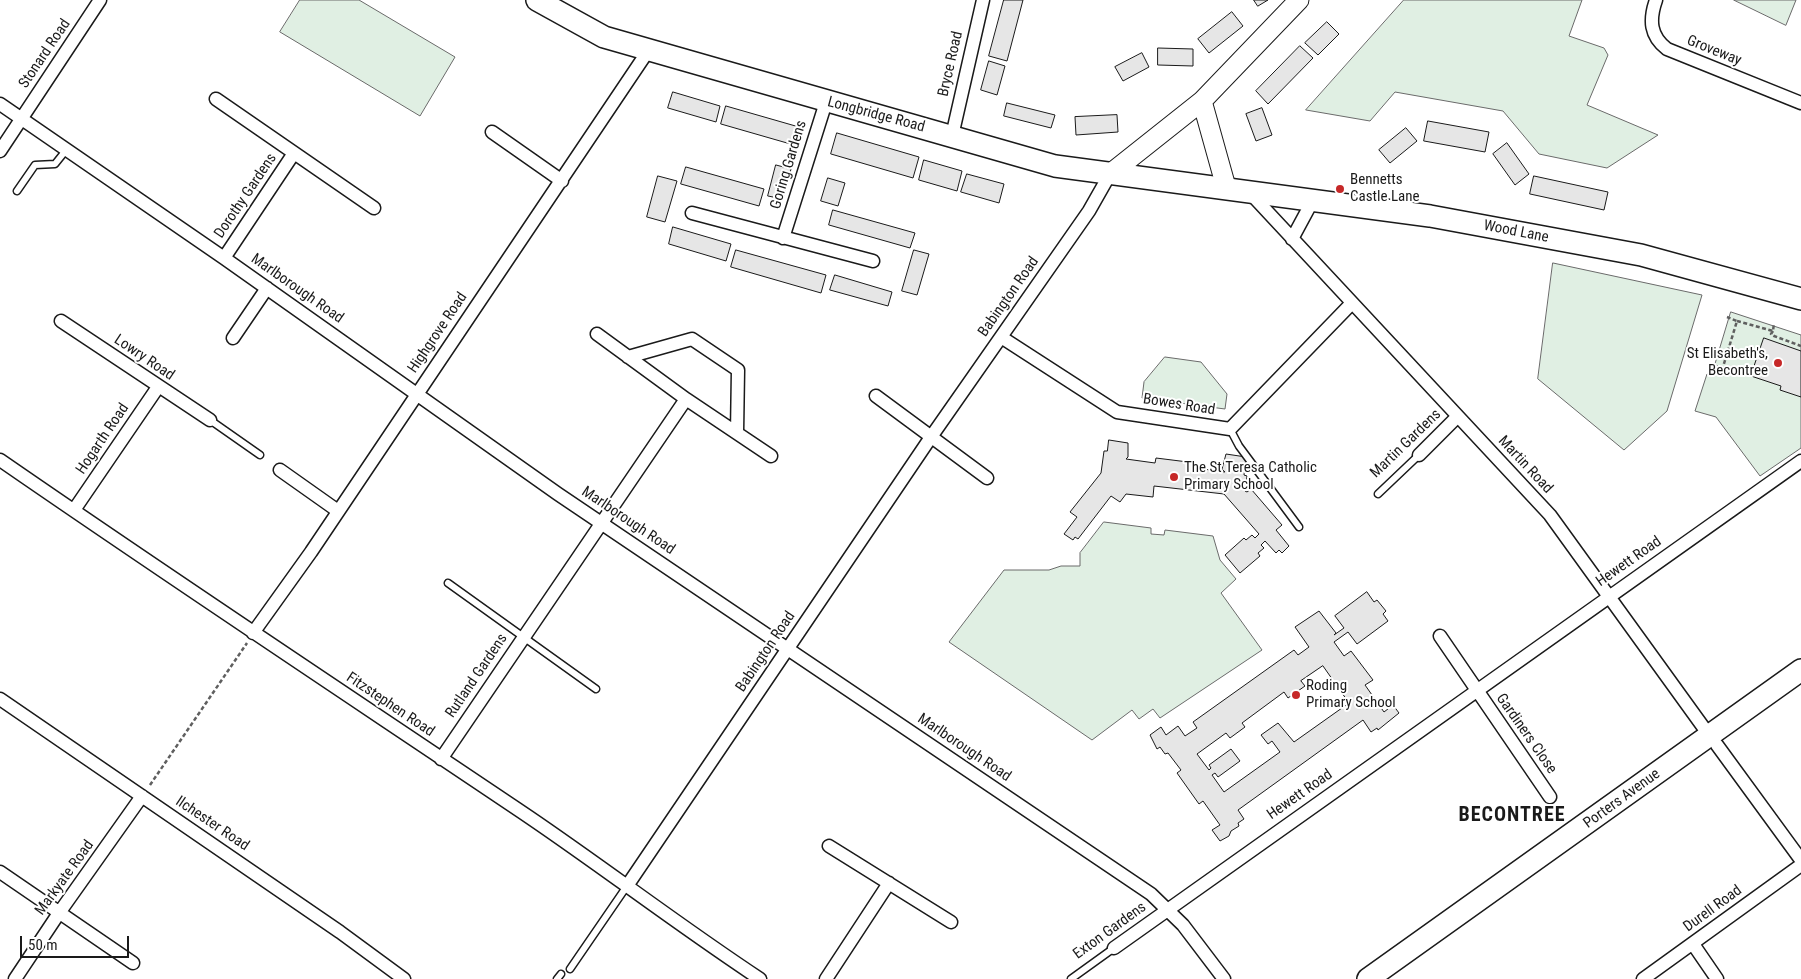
<!DOCTYPE html>
<html>
<head>
<meta charset="utf-8">
<style>
  body { margin:0 }
  #map { position:relative; width:1801px; height:979px; overflow:hidden; background:#fff; font-family:"Roboto Condensed",sans-serif }
  canvas { display:block }
  .scale { position:absolute; left:20px; top:936px; width:109px; height:22px; box-sizing:border-box; border:2px solid #1a1a1a; border-top:0; padding-left:6px; font-size:15px; line-height:18px; white-space:nowrap; color:#1a1a1a; -webkit-text-stroke:4px #fff; paint-order:stroke }
</style>
</head>
<body>
<div id="map">
<canvas width="1801" height="979"></canvas>
<div class="scale">50 m</div>
</div>
<script>
const ctx = document.querySelector('canvas').getContext('2d');
ctx.lineJoin = 'round';
function fill(path, color) { ctx.fillStyle = color; ctx.fill(path, 'evenodd'); }
function strokePath(path, color, width, dash) { ctx.strokeStyle = color; ctx.lineWidth = width; ctx.lineCap = dash ? 'butt' : 'round'; ctx.setLineDash(dash || []); ctx.stroke(path); }
function write(font, color, halo, rows, align = 'center') {
  ctx.font = font + ' "Roboto Condensed",sans-serif'; ctx.lineWidth = 4; ctx.setLineDash([]); ctx.textBaseline = 'middle'; ctx.strokeStyle = halo; ctx.fillStyle = color; for (const [text, x, y, turn = 0] of rows) {
    ctx.save(); ctx.translate(x, y); ctx.rotate((+turn || 0) * Math.PI / 180); ctx.textAlign = isNaN(turn) ? turn : align; if (halo) ctx.strokeText(text, 0, 0); ctx.fillText(text, 0, 0); ctx.restore();
  }
}
const green = new Path2D(`
  M300,0H359L455,57L420,116L280,32Z
  M1404,0H1582L1569,36L1604,48L1608,55L1587,105L1658,135L1607,168L1539,154L1503,111L1395,92L1370,121L1306,110Z
  M1734,0H1796L1786,25Z
  M1553,263L1702,295L1667,411L1624,450L1538,379Z
  M1731,312L1801,335V448L1760,476L1716,417L1695,411L1707,374H1711L1714,367Z
  M1165,357L1201,362L1227,394L1225,409L1142,398L1144,382Z
  M1104,522L1151,528V534L1164,535L1165,530L1213,536L1220,560L1236,579L1221,593L1262,650L1160,718L1153,709L1139,719L1132,710L1092,740L949,642L1004,570H1049L1061,566H1080V553Z`);
fill(green, '#e0efe3');
strokePath(green, '#6a6a6a', 1);
const building = new Path2D(`
  M1004,0H1023L1007,61L989,56Z
  M1254,0H1268L1258,6Z
  M1232,12L1243,26L1209,53L1198,39Z
  M1327,22L1339,34L1318,55L1305,43Z
  M1300,46L1313,58L1268,104L1256,91Z
  M1158,48L1193,49V66L1158,65Z
  M1142,53L1149,67L1123,81L1115,67Z
  M989,61L1005,66L997,95L981,90Z
  M673,92L720,106L716,122L668,108Z
  M1007,103L1055,115L1051,128L1004,116Z
  M726,106L799,127L794,145L721,124Z
  M1262,108L1272,135L1256,141L1246,114Z
  M1117,115L1118,132L1076,135L1075,117Z
  M1428,121L1489,132L1485,152L1424,141Z
  M1406,128L1417,141L1390,163L1379,150Z
  M837,133L919,157L913,178L831,154Z
  M1507,143L1529,174L1515,185L1493,154Z
  M924,160L962,171L957,191L919,180Z
  M776,165L791,169L783,199L768,196Z
  M686,167L764,189L759,206L681,184Z
  M967,174L1004,184L999,203L961,192Z
  M658,176L677,181L665,222L647,217Z
  M1534,176L1608,192L1604,210L1530,194Z
  M828,178L845,183L838,206L821,201Z
  M833,210L915,233L910,248L829,225Z
  M673,227L731,244L726,261L669,244Z
  M736,250L826,275L821,293L731,267Z
  M914,250L929,254L917,295L902,291Z
  M835,275L892,292L888,306L830,290Z
  M1764,338L1801,351V397L1780,390L1781,386L1751,376Z
  M1109,440L1128,443V457L1126,459L1155,463L1156,458L1196,463L1195,468L1225,472L1222,469L1226,454L1246,457L1244,475L1247,476L1245,491L1247,492L1251,489L1282,525L1276,530L1289,546L1282,553L1279,550L1276,553L1265,541L1261,545L1264,548L1258,553L1260,556L1240,573L1225,555L1244,538L1246,540L1252,535L1255,538L1259,534L1224,494L1154,486L1153,497L1126,494L1120,502L1111,496L1078,539L1075,537L1073,540L1064,534L1077,517L1070,512L1101,473L1104,451H1107Z
  M1367,592L1374,602L1377,600L1386,611L1383,614L1388,621L1357,644L1348,632L1334,642L1344,656L1351,651L1373,680L1365,685L1384,712L1393,705L1399,713L1378,730L1377,728L1371,732L1363,720L1238,810L1244,819L1238,823L1239,826L1231,831L1229,836L1220,841L1212,830L1220,825L1203,801L1199,804L1177,773L1181,770L1168,753L1165,754L1160,747L1157,749L1150,735L1161,727L1166,735L1178,726L1185,736L1197,728L1193,722L1294,650L1298,655L1309,647L1295,627L1319,611L1336,633L1334,635L1344,628L1335,616ZM1323,666L1349,703L1294,742L1278,723L1261,735L1268,744L1272,741L1280,752L1224,792L1212,775L1215,773L1218,777L1240,761L1231,749L1209,765L1211,768L1209,770L1197,754L1226,733L1230,738L1245,727L1242,723L1284,692L1288,698L1305,686L1301,681Z`);
fill(building, '#e6e6e6');
strokePath(building, '#1a1a1a', 1);
const lane = new Path2D(`
  M17,191L35,165L55,164L67,149
  M210,420L260,455
  M1230,429L1239,446L1299,527
  M1378,494L1419,455
  M448,583L596,689
  M570,969L627,886
  M557,979L561,974
  M1071,979L1114,948`);
const street = new Path2D(`
  M1656,0C1649,20 1650,36 1667,49L1801,103
  M216,99L374,208
  M0,104L224,258L558,494L1151,894L1183,925L1224,979
  M492,132L562,181
  M952,136L983,0
  M0,151L100,0
  M1250,193L1550,515L1709,735
  M692,213L873,261
  M783,238L826,102
  M1292,239L1313,200
  M224,258L294,153
  M61,321L210,420
  M597,334L686,399L771,456
  M1001,337L1117,412L1230,429L1351,304
  M233,338L267,288
  M628,357L692,339L738,370L737,433
  M876,396L987,478
  M1419,455L1457,417
  M0,460C175,581 352,698 529,817C607,870 681,927 760,979
  M280,470L338,511
  M74,510L158,387
  M253,633L311,552L648,51
  M1440,636L1550,797
  M0,699L340,932L404,979
  M1717,745L1801,860
  M441,759L686,399
  M829,846L951,922
  M0,872L133,963
  M627,886L931,437L1089,211L1110,174
  M1693,944L1717,979
  M1114,948L1801,461
  M15,979L59,913L142,796
  M826,979L889,883
  M1643,979L1801,865`);
const secondary = new Path2D(`
  M1202,101L1226,187
  M1110,174L1202,101L1299,0`);
const primary = new Path2D(`
  M537,0L604,37L1055,166L1430,216L1641,255L1801,299
  M1368,979L1801,670`);
strokePath(lane, '#1a1a1a', 9);
strokePath(street, '#1a1a1a', 15);
strokePath(secondary, '#1a1a1a', 21);
strokePath(primary, '#1a1a1a', 24);
strokePath(new Path2D(`
  M1737,321L1773,331L1774,323
  M1773,331L1771,334L1774,336L1801,346
  M1714,365L1721,368L1723,367L1737,321L1727,317
  M150,785L247,643`), '#5f5f5f', 2.5, [4, 2.5]);
strokePath(lane, '#fff', 6);
strokePath(street, '#fff', 12);
strokePath(secondary, '#fff', 19);
strokePath(primary, '#fff', 21);
for (const [x, y, r, color] of [
  [1340,189,5,"#c62828"],
  [1778,363,5,"#c62828"],
  [1174,477,5,"#c62828"],
  [1296,695,5,"#c62828"]
]) { const dot = new Path2D(); dot.arc(x, y, r, 0, 2 * Math.PI); ctx.fillStyle = color; ctx.fill(dot); strokePath(dot, '#fff', 2); }
write('15px', '#1a1a1a', '#fff', [
  ["Groveway",1714,51,22],
  ["Stonard Road",45,54,-56],
  ["Bryce Road",951,64,-77],
  ["Longbridge Road",876,115,15],
  ["Goring Gardens",789,165,-73],
  ["Dorothy Gardens",246,196,-56],
  ["Wood Lane",1516,232,11],
  ["Marlborough Road",297,289,35],
  ["Babington Road",1009,297,-55],
  ["Highgrove Road",438,333,-56],
  ["Lowry Road",144,358,34],
  ["Bowes Road",1179,405,9],
  ["Hogarth Road",103,439,-56],
  ["Martin Gardens",1406,444,-44],
  ["Martin Road",1525,465,47],
  ["Marlborough Road",628,521,34],
  ["Hewett Road",1629,562,-35],
  ["Babington Road",766,652,-56],
  ["Rutland Gardens",477,676,-56],
  ["Fitzstephen Road",390,705,34],
  ["Gardiners Close",1526,734,55],
  ["Marlborough Road",964,748,34],
  ["Hewett Road",1300,795,-35],
  ["Porters Avenue",1622,799,-36],
  ["Ilchester Road",212,824,34],
  ["Markyate Road",65,878,-54],
  ["Durell Road",1713,909,-36],
  ["Exton Gardens",1110,931,-36]
]);
write('15px', '#1a1a1a', '#fff', [
  ["Bennetts",1350,180],
  ["Castle Lane",1350,197],
  ["St Elisabeth's,",1768,354,"right"],
  ["Becontree",1768,371,"right"],
  ["The St Teresa Catholic",1184,468],
  ["Primary School",1184,485],
  ["Roding",1306,686],
  ["Primary School",1306,703]
], 'left');
ctx.letterSpacing = '1px';
write('bold 20px', '#1a1a1a', '#fff', [
  ["BECONTREE",1512,816]
]);
ctx.letterSpacing = '0px';
</script>
</body>
</html>
